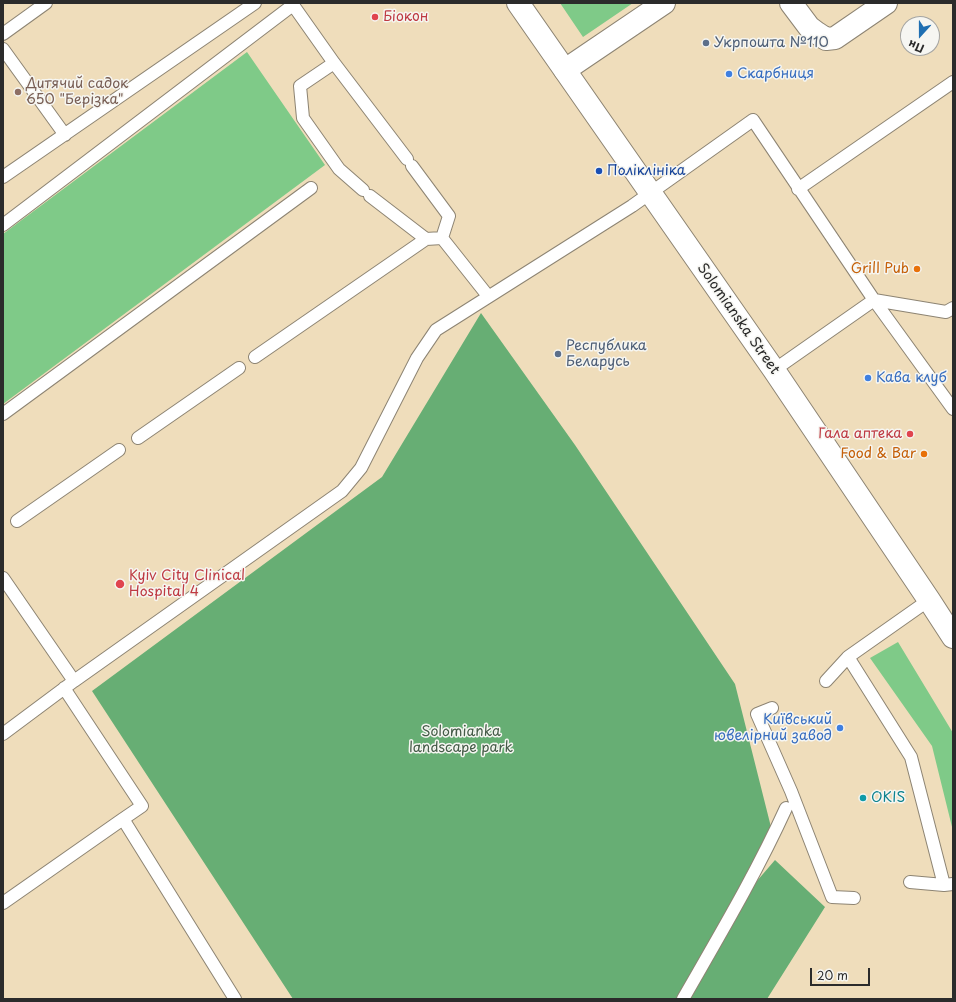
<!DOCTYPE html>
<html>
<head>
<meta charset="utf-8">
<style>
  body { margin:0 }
  #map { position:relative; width:956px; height:1002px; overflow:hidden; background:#efddbb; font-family:"Playpen Sans",sans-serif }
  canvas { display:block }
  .frame { position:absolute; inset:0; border:4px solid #2b2b2b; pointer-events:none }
  .north { position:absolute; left:900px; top:16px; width:40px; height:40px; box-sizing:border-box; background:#f6f6f2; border:1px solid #a5a5a2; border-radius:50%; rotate:201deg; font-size:11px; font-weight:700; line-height:16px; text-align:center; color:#2b2b2b }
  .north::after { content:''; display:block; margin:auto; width:14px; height:18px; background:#1f6fb2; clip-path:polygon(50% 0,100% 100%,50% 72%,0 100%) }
  .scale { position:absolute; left:810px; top:968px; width:60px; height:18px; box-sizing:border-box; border:2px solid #2b2b2b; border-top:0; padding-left:5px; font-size:12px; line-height:14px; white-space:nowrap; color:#2b2b2b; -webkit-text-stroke:3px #f6f6f2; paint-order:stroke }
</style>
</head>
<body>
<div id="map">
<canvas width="956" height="1002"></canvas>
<div class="frame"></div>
<div class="north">Пн</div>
<div class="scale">20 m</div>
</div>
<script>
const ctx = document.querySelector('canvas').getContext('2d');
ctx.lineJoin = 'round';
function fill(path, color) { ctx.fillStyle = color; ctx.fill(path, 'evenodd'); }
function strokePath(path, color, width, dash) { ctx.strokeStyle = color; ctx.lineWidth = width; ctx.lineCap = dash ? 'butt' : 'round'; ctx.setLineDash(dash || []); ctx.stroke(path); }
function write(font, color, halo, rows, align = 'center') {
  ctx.font = font + ' "Playpen Sans",sans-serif'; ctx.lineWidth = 3; ctx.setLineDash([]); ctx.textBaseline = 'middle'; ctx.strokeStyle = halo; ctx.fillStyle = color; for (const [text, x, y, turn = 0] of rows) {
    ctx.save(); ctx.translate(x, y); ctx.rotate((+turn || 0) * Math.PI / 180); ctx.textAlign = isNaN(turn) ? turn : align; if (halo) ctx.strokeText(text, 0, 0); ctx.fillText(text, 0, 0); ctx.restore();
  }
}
fill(new Path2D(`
  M560,3H633L583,37Z
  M247,52L325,165L3,404V234Z
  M898,642L953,733V831L932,746L870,658Z`), '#7fca88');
fill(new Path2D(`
  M481,313L575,445L735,684L773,835L738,903L775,860L825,907L767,999H293L92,691L382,477Z`), '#67ae74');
const lane = new Path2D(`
  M3,34L46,3
  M3,49L65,135
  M334,63L300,86L303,118L339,169L363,190
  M412,166L449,216L442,238
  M3,177L255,3
  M798,189L953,82
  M370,196L426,239
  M3,225L293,5L334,63L407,159
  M442,238L488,296
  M255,357L426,239L442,238
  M774,370L874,300L946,312L953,308
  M3,414L311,188
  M138,438L239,368
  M17,521L119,450
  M3,578L74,681
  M929,600L848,657L911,757L944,885L953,884
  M826,681L848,657
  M64,688L142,806L123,819L235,999
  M772,708L757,714L791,791L832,897L854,898
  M3,734L74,681L342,491L361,468L417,358L436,330L632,206L753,120L874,300L953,409
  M910,882L944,885
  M3,903L123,819
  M683,999C719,936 756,874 786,808`);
const street = new Path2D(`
  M791,3L809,27L817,33L826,39L835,38L886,3
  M565,70L664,3`);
const secondary = new Path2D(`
  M518,3L774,370L929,600L953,637`);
strokePath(lane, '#8d8473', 14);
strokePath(street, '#8d8473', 24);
strokePath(secondary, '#8d8473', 24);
strokePath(lane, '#fff', 12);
strokePath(street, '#fff', 22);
strokePath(secondary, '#fff', 22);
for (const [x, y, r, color] of [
  [375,17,4,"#e0444e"],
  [706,43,4,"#5c6f8a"],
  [729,74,4,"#3f7fe0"],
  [18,92,4,"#8d6e63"],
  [599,171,4,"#1a4fb4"],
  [917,269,4,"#e8710a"],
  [558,354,4,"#5c6f8a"],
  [868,378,4,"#3f7fe0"],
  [910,434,4,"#e0444e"],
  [924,454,4,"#e8710a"],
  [120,584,5,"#e0444e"],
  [840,728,4,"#3f7fe0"],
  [863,798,4,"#0f9aa8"]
]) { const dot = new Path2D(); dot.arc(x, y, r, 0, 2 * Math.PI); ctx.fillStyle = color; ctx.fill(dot); strokePath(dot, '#f6f6f2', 1.5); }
write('14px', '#be3a42', '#f6f6f2', [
  ["Біокон",383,17],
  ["Гала аптека",902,434,"right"],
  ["Kyiv City Clinical",129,576],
  ["Hospital 4",129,592]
], 'left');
write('14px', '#4e5e75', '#f6f6f2', [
  ["Укрпошта №110",714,43],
  ["Республика",566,346],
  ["Беларусь",566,362]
], 'left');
write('14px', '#366cbe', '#f6f6f2', [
  ["Скарбниця",737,74],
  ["Кава клуб",876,378],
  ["Київський",832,720,"right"],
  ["ювелірний завод",832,736,"right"]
], 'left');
write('14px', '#785e54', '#f6f6f2', [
  ["Дитячий садок",26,84],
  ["650 \"Берізка\"",26,100]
], 'left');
write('14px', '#164399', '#f6f6f2', [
  ["Поліклініка",607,171]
], 'left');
write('14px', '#c56008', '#f6f6f2', [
  ["Grill Pub",909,269],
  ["Food & Bar",916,454]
], 'right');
write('14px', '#2b2b2b', '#f6f6f2', [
  ["Solomianska Street",738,319,55]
]);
write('14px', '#445b47', '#f6f6f2', [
  ["Solomianka",461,732],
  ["landscape park",461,748]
]);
write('14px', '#0d838f', '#f6f6f2', [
  ["OKIS",871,798]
], 'left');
</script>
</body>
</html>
